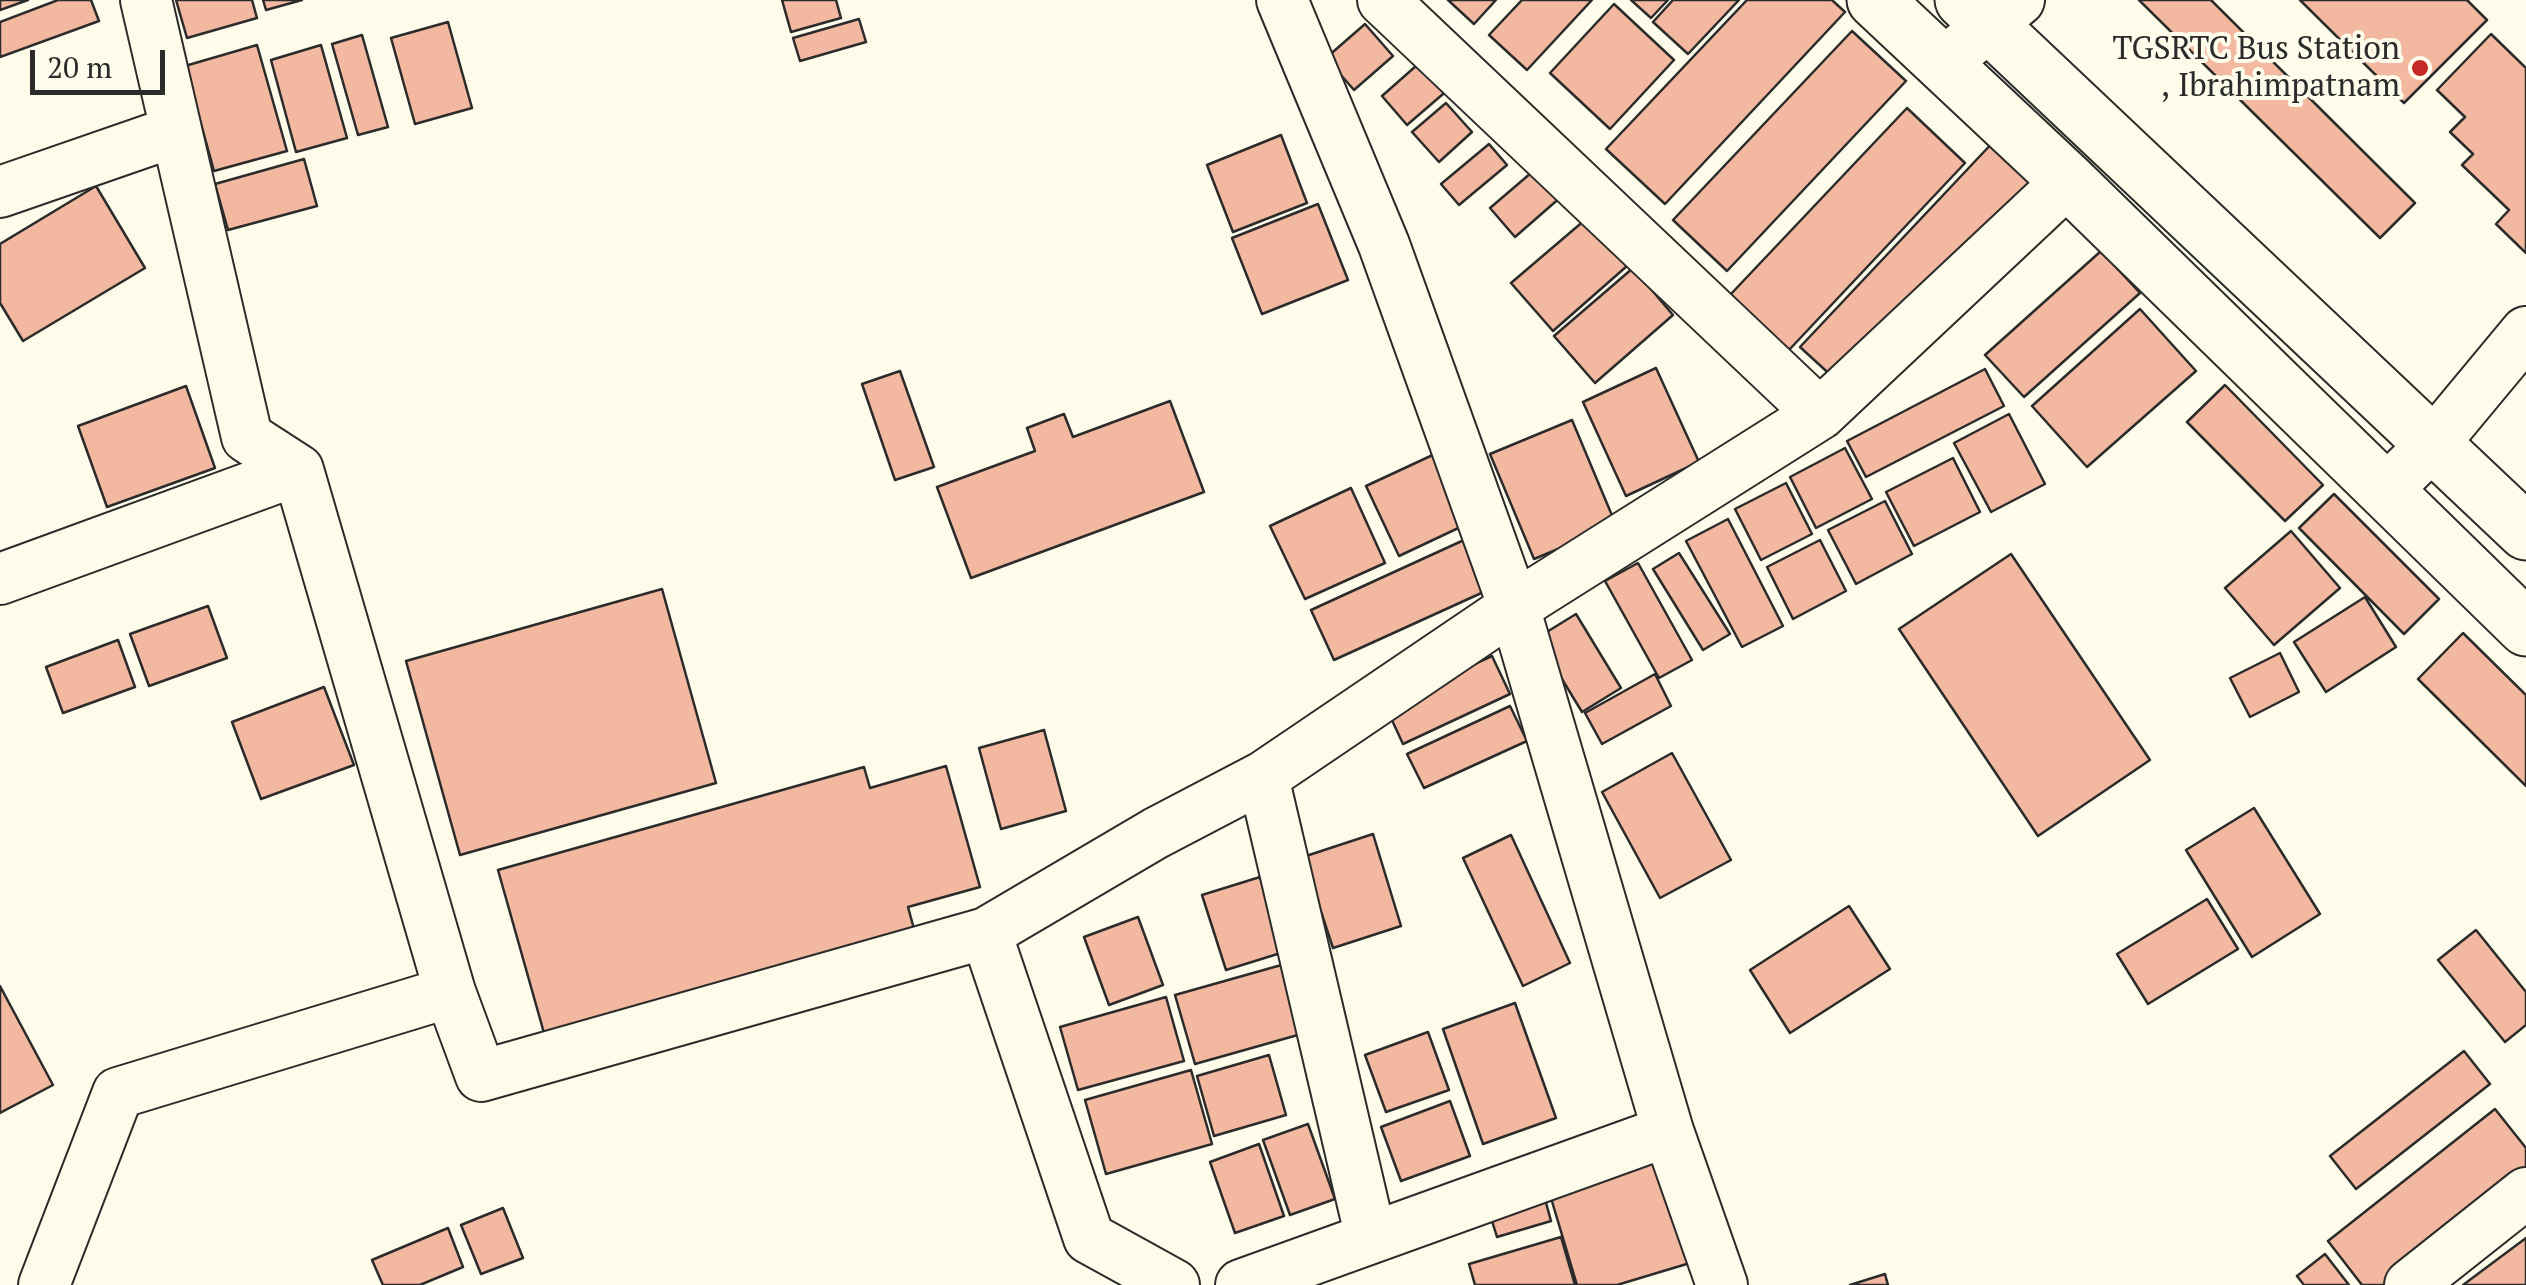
<!DOCTYPE html>
<html>
<head>
<meta charset="utf-8">
<style>
  body { margin:0 }
  #map { position:relative; width:2526px; height:1285px; overflow:hidden; background:#fdfbea; font-family:"PT Serif",serif }
  canvas { display:block }
  .scale { position:absolute; left:30px; top:50px; width:135px; height:45px; box-sizing:border-box; border:5px solid #2b2b2b; border-top:0; padding-left:12px; font-size:30px; line-height:35px; white-space:nowrap; color:#2b2b2b; -webkit-text-stroke:8px #fdfbea; paint-order:stroke }
</style>
</head>
<body>
<div id="map">
<canvas width="2526" height="1285"></canvas>
<div class="scale">20 m</div>
</div>
<script>
const ctx = document.querySelector('canvas').getContext('2d');
ctx.lineJoin = 'round';
function fill(path, color) { ctx.fillStyle = color; ctx.fill(path, 'evenodd'); }
function strokePath(path, color, width, dash) { ctx.strokeStyle = color; ctx.lineWidth = width; ctx.lineCap = dash ? 'butt' : 'round'; ctx.setLineDash(dash || []); ctx.stroke(path); }
function write(font, color, halo, rows, align = 'center') {
  ctx.font = font + ' "PT Serif",serif'; ctx.lineWidth = 8; ctx.setLineDash([]); ctx.textBaseline = 'middle'; ctx.strokeStyle = halo; ctx.fillStyle = color; for (const [text, x, y, turn = 0] of rows) {
    ctx.save(); ctx.translate(x, y); ctx.rotate((+turn || 0) * Math.PI / 180); ctx.textAlign = isNaN(turn) ? turn : align; if (halo) ctx.strokeText(text, 0, 0); ctx.fillText(text, 0, 0); ctx.restore();
  }
}
const building = new Path2D(`
  M0,0H28L0,10Z
  M58,0H91L99,21L0,57V22Z
  M176,0H252L257,18L187,38Z
  M263,0H302L266,10Z
  M782,0H836L841,18L791,32Z
  M1448,0H1496L1474,24Z
  M1522,0H1592L1527,70L1489,35Z
  M1631,0H1668L1651,18Z
  M1673,0H1739L1688,54L1653,22Z
  M1747,0H1832L1845,12L1665,204L1606,149Z
  M2139,0H2211L2415,203L2380,238Z
  M2300,0H2467L2487,20L2404,103Z
  M1614,4L1674,60L1610,129L1550,73Z
  M859,19L866,42L800,61L793,38Z
  M448,22L472,108L415,124L391,38Z
  M1365,24L1393,56L1354,90L1326,58Z
  M1852,31L1906,81L1727,271L1673,220Z
  M2491,34L2526,68V253L2496,224L2509,210L2462,165L2473,154L2450,132L2465,117L2437,90Z
  M362,35L388,127L358,135L332,44Z
  M257,45L287,151L214,171L185,66Z
  M321,45L347,138L296,152L271,60Z
  M1425,58L1450,88L1407,125L1382,96Z
  M1446,103L1472,132L1439,162L1412,132Z
  M1907,108L1965,163L1789,350L1730,295Z
  M1281,135L1307,203L1233,232L1207,165Z
  M1996,139L2046,186L1836,380L1800,347Z
  M1489,144L1507,165L1459,205L1441,184Z
  M304,159L317,206L228,230L215,184Z
  M1538,167L1562,196L1515,237L1490,208Z
  M96,186L145,268L23,341L0,303V244Z
  M1318,204L1348,280L1262,314L1232,238Z
  M1586,219L1627,266L1553,331L1511,283Z
  M2101,251L2140,293L2024,397L1985,355Z
  M1633,268L1673,315L1595,383L1554,336Z
  M2140,309L2196,371L2087,467L2032,406Z
  M1656,368L1699,462L1626,496L1583,402Z
  M1985,369L2004,406L1866,477L1847,441Z
  M900,371L934,467L895,480L862,384Z
  M2225,385L2323,485L2285,521L2187,422Z
  M186,386L215,468L107,507L78,426Z
  M1170,401L1204,492L971,578L937,487L1035,451L1027,428L1064,414L1073,437Z
  M2009,414L2045,484L1991,512L1954,443Z
  M1572,420L1616,525L1534,559L1490,454Z
  M1845,448L1872,499L1816,528L1790,477Z
  M1437,453L1469,523L1399,556L1366,486Z
  M1953,458L1980,512L1914,546L1886,492Z
  M1786,483L1812,534L1761,560L1735,509Z
  M1351,488L1385,563L1305,599L1270,526Z
  M2334,494L2439,599L2404,634L2299,528Z
  M1885,501L1912,554L1856,584L1828,530Z
  M1728,519L1783,626L1742,647L1686,541Z
  M2291,531L2340,588L2274,645L2225,588Z
  M1464,540L1488,590L1334,660L1311,610Z
  M1820,540L1846,591L1793,619L1767,567Z
  M1679,553L1730,634L1703,650L1653,569Z
  M2011,554L2150,760L2038,836L1899,629Z
  M1638,563L1692,660L1659,678L1605,581Z
  M662,589L716,783L460,855L406,661Z
  M2365,597L2396,647L2326,692L2294,642Z
  M208,606L227,658L149,686L130,634Z
  M1576,614L1621,688L1582,712L1537,638Z
  M2463,633L2526,695V786L2418,679Z
  M118,640L135,687L63,713L46,667Z
  M2280,653L2299,692L2250,717L2230,678Z
  M1492,656L1510,694L1403,744L1385,705Z
  M1655,674L1671,706L1602,744L1585,713Z
  M324,687L354,765L261,799L232,722Z
  M1510,706L1527,741L1424,788L1407,754Z
  M1044,730L1066,811L1001,829L979,748Z
  M1672,753L1731,860L1660,898L1602,792Z
  M946,766L980,887L908,907L914,929L544,1033L498,870L864,767L870,788Z
  M2254,808L2320,914L2252,957L2186,850Z
  M1373,834L1401,926L1333,948L1303,857Z
  M1511,835L1570,963L1523,986L1463,858Z
  M1260,877L1284,952L1226,970L1202,895Z
  M2207,899L2238,949L2148,1004L2117,954Z
  M1849,906L1890,969L1790,1033L1750,970Z
  M1138,917L1163,985L1109,1005L1084,937Z
  M2476,930L2526,992V1025L2505,1042L2438,960Z
  M1292,962L1312,1031L1195,1064L1175,995Z
  M0,986L53,1085L0,1113Z
  M1166,997L1184,1061L1078,1090L1060,1027Z
  M1515,1003L1556,1118L1483,1144L1443,1029Z
  M1428,1032L1449,1090L1386,1112L1365,1055Z
  M2464,1051L2490,1084L2356,1189L2330,1156Z
  M1269,1055L1286,1115L1214,1136L1197,1076Z
  M1191,1070L1212,1144L1106,1174L1085,1100Z
  M1450,1101L1470,1156L1401,1181L1381,1127Z
  M2495,1109L2526,1148V1174L2385,1285H2362L2328,1241Z
  M1308,1124L1335,1199L1290,1215L1263,1140Z
  M1259,1144L1284,1216L1235,1233L1210,1162Z
  M1668,1153L1700,1260L1617,1285H1577L1548,1188Z
  M1542,1188L1551,1221L1497,1237L1487,1205Z
  M503,1208L523,1258L481,1274L461,1225Z
  M448,1228L463,1267L420,1285H383L372,1260Z
  M1561,1237L1575,1285H1475L1469,1264Z
  M2526,1238V1285H2463Z
  M2325,1254L2349,1285H2304L2297,1276Z
  M1885,1274L1888,1285H1850Z`);
fill(building, '#f2b8a0');
strokePath(building, '#2b2b2b', 2.5);
const minor = new Path2D(`
  M146,0L247,437L298,470L450,992L481,1076L986,933
  M1383,0L1820,414
  M1943,64L2019,0
  M0,192L176,131
  M2386,490L2433,444L2526,332
  M0,579L298,470
  M1263,777L1371,1238
  M1668,1131L1722,1285
  M44,1285L118,1093L450,992
  M1174,1285L1089,1238L986,933L1156,833L1263,777L1514,607L1820,414L2068,181
  M1241,1285L1668,1131L1514,607L1384,245L1282,0
  M2410,1285L2526,1193`);
const major = new Path2D(`
  M1875,0L2068,181L2526,628
  M1963,0L2526,532`);
strokePath(minor, '#2b2b2b', 54);
strokePath(major, '#2b2b2b', 59);
strokePath(minor, '#fdfbea', 50);
strokePath(major, '#fdfbea', 55);
for (const [x, y, r, color] of [
  [2420,68,10,"#c62828"]
]) { const dot = new Path2D(); dot.arc(x, y, r, 0, 2 * Math.PI); ctx.fillStyle = color; ctx.fill(dot); strokePath(dot, '#fdfbea', 4); }
write('32px', '#2b2b2b', '#fdfbea', [
  ["TGSRTC Bus Station",2400,50],
  [", Ibrahimpatnam",2400,87]
], 'right');
</script>
</body>
</html>
